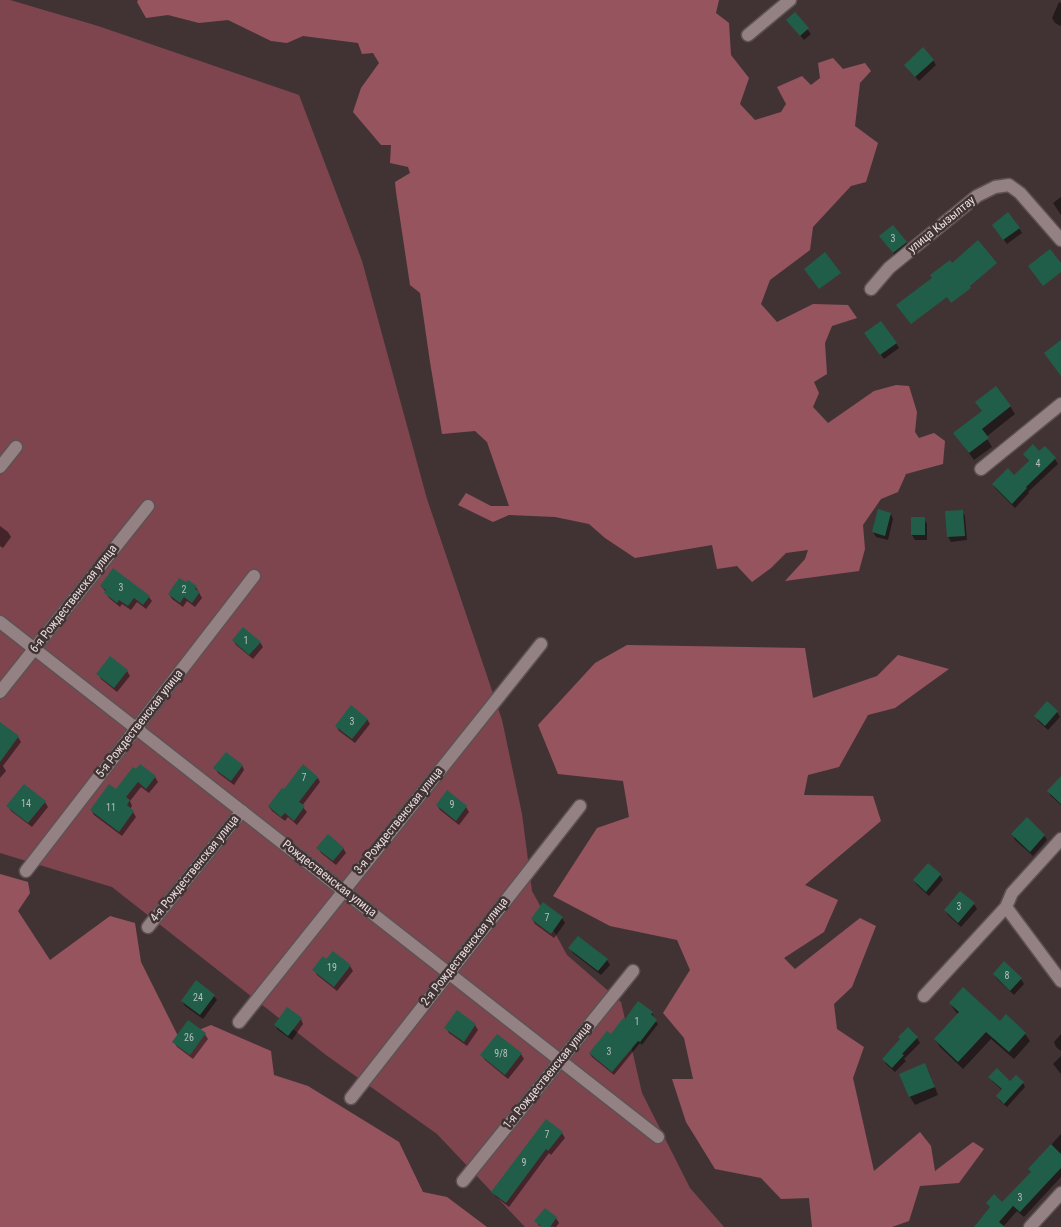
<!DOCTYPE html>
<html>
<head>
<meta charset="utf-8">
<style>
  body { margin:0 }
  canvas { display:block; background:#413334 }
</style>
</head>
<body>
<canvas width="1061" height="1227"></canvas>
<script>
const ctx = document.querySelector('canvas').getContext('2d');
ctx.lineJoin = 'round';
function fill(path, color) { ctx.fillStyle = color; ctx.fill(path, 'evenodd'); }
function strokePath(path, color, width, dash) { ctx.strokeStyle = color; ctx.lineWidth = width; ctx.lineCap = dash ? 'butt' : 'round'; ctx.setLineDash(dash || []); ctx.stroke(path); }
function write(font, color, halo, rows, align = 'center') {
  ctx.font = font + ' "Roboto Condensed",sans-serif'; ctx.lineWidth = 5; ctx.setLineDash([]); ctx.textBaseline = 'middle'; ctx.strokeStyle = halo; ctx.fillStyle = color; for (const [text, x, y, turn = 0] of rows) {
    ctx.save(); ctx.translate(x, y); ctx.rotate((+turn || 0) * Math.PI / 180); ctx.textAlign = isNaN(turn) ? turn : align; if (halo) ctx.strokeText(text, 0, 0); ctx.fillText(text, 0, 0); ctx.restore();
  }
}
fill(new Path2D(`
  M0,0H10L98,26L299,95L362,261L427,499L502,720L522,814L532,891L567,955L621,1002L642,1093L690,1188L724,1227H525L437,1134L326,1055L112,887L0,853Z`), '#7f454f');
fill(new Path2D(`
  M138,0H719L716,13L729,23L731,55L749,78L740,104L755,120L781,112L786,104L777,87L802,76L811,85L820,78L818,63L833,58L843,69L865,63L871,71L860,83L855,126L878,143L866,182L851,186L813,227L810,250L770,280L761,304L777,322L813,304L848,305L857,318L832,326L825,343L827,374L814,382L819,393L813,407L828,423L874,391L896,385L909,386L917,412L915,432L919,438L934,433L945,441L943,464L906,474L898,492L881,499L863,525L865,549L859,571L785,581L805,559L808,550L786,553L771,568L752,582L737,566L717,569L712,545L635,558L605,538L589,524L555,517L509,515L493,522L458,505L466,493L491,506H509L487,442L475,431L442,434L430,362L420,293L410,285L396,192L395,182L410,173L408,167L390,163L391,145H381L353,112L361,88L379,63L373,53L362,54L358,43L303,36L287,43L271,41L228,20L199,23L168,15L146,18L137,2Z
  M627,645L805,648L813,698L877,676L898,655L949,669L895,708L868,715L839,767L808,775L804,795L873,796L881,821L805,885L838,900L824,932L784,958L795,969L860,918L876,926L852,987L834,1004L837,1029L864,1047L853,1078L874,1171L920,1132L931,1146L935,1171L973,1142L984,1149L959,1183L920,1186L909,1221L892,1227H812L809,1198L781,1199L761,1178L715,1169L686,1122L672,1079H693L684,1038L663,1013L690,970L677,940L610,926L553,896L597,828L629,817L623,781L558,774L538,725L595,663Z
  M0,874L28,882L30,893L18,911L50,960L110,916L135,923L141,962L179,1038L211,1025L271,1051L274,1075L308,1086L399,1142L423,1192L447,1197L487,1227H0Z`), '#96545f');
fill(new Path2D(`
  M1059,2L1061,3V26L1055,23L1052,18Z
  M795,14L811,34L804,40L787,20Z
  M933,60L936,65L919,81L909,70Z
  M1061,197V215L1053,203Z
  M1019,228L1022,233L1007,244L996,230Z
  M884,241L906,242L909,247L896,257Z
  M869,339L896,343L899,348L884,359Z
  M1010,406L1015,414L986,437L992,447L974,460L960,441Z
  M1045,447L1055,459L1058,464L1028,492L1029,493L1015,508L996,489L993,484L1014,476L1029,462L1024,454L1039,453Z
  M962,511L965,516L967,540L951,542L948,537L946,513Z
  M891,514L893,519L888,540L876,537L873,532Z
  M924,519L927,524V540H915L912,535Z
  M0,526L8,532L11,537L3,548L0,546Z
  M101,586L149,597L152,601L146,609L137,602L131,610L122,604L120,607L109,598L106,593V592Z
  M196,587L202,598L195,607L187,601L183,607L172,599L169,594Z
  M233,640L260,642L263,647L253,659L236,645Z
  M127,671L130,676L117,692L101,679L98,674Z
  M1057,712L1060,717L1048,730L1038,721L1036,716Z
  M367,719L370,724L355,743L339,731L336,726Z
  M0,723L18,737L21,742L3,766L6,771L0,778Z
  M242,765L244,770L234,785L218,773L215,768Z
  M133,768L155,777L158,782L149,793L141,787L130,801L132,806L130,809L133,812L136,817L122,836L94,815L91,810L116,791Z
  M1061,777V805L1051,796L1048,791Z
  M318,778L320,782L302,806L307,812L297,825L288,817L285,821L272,811L269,807Z
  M448,792L466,807L469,812L459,825L440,810L437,805Z
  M45,802L48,807L32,827L11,811L8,806Z
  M1013,835H1044L1047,840L1033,856L1015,840Z
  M318,848H343L346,853L336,865L321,853Z
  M928,864L940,875L943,880L929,896L917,885L914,880Z
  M974,904L977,909L961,927L948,915L945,910Z
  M562,918L565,923L554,938L535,924L532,919Z
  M570,948L607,960L610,965L601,975L573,953Z
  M350,966L353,971L337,991L317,975L314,970Z
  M994,974L1021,979L1024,984L1014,995L997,979Z
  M214,996L217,1000L203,1019L185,1006L182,1001Z
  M950,1003L1025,1034L1030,1041L1014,1059L991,1039L963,1069L940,1047L935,1039L958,1014L955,1011Z
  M652,1013L654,1017L653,1018L658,1024L642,1045L640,1043L614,1075L592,1057L590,1054L611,1035Z
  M301,1019L303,1024L292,1040L278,1030L275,1025Z
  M475,1025L478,1030L467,1046L449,1033L446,1028Z
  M205,1034L208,1039L193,1059L177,1047L174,1042Z
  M1061,1034V1051L1056,1047L1054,1042Z
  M899,1038H917L920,1043L904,1059L906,1061L895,1072L886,1064L884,1059L901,1040Z
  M521,1054L524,1059L508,1079L485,1060L482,1056Z
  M1061,1056V1074L1053,1064Z
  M925,1065L929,1072L938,1095L915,1105L910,1097L901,1074Z
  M990,1077L1010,1083H1023L1025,1087L1007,1107L1000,1101L998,1096L1003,1091L992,1081Z
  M562,1133L565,1138L551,1155L549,1153L509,1207L496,1197L493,1192Z
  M1061,1134V1177L1024,1217L1017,1211L1003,1227H975L991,1208L987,1203L1002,1204L1031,1173L1029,1169Z
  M545,1209L556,1218L559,1223L556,1227L539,1226L536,1221Z`), '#0007');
fill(new Path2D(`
  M795,12L809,28L800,36L786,20Z
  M923,47L934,60L915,77L904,65Z
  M1008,212L1020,228L1003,240L992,225Z
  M893,225L907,242L893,253L879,236Z
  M978,240L997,263L970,286L971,288L951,303L947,297L911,324L896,305L932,278L930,275L950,260L952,263Z
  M1050,249L1061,263V272L1043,286L1028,266Z
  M825,252L841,273L819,289L804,269Z
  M881,321L897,343L880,355L864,333Z
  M1061,340V376L1044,353Z
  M996,386L1011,406L982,429L989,438L969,453L953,433L982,411L975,402Z
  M1033,444L1039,451L1045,446L1056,458L1026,487L1027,488L1012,504L992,484L1008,468L1014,475L1029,461L1023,454Z
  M878,509L891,513L885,536L872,532Z
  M963,510L965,536L947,537L945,511Z
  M911,517H925V535H911Z
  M113,568L150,596L143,605L134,598L128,606L119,600L117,603L104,593L106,590L100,586Z
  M179,578L186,582L188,580L197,586L195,589L200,592L192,603L184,597L180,603L168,594Z
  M243,627L261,642L249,655L232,640Z
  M110,656L128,670L114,688L96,674Z
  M1047,701L1058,711L1045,726L1034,716Z
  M351,705L368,719L352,739L335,726Z
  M0,722L19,736L0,762Z
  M226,752L243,765L231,781L213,768Z
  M140,764L156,776L146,789L138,782L126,797L130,800L127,805L134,811L119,832L90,810L109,784L116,789L133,767L136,769Z
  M303,764L318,777L299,802L305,806L294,821L285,813L281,817L268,806L282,788L284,789Z
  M1061,776V804L1047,791Z
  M24,784L46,801L28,823L6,806Z
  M447,790L467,806L456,821L436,805Z
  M1027,817L1045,835L1030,852L1011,834Z
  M328,834L344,848L333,861L316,848Z
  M928,863L941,874L926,892L913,880Z
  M960,891L975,903L958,923L944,910Z
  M543,902L563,917L551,934L531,919Z
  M578,936L608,959L598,971L568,948Z
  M333,951L351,965L334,987L312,970L323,956L326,959Z
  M1004,961L1022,978L1010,991L993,974Z
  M196,980L215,995L200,1015L181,1001Z
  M963,987L1000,1021L1006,1014L1026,1033L1009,1052L986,1032L958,1062L934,1039L959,1012L949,1003Z
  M638,1001L653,1012L651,1014L657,1020L640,1042L638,1041L612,1072L589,1053L607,1031L611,1034L623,1018L625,1019Z
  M287,1007L302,1018L288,1036L274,1025Z
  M457,1010L476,1024L464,1042L444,1028Z
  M188,1020L206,1033L190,1055L172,1042Z
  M908,1027L918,1037L902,1054L904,1055L892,1068L882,1059L900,1039L898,1037Z
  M497,1034L522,1053L505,1075L480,1055Z
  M925,1063L935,1087L909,1097L899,1074Z
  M997,1068L1010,1081L1016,1075L1024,1082L1004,1104L996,1096L1002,1089L988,1077Z
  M546,1119L563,1132L548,1151L546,1149L506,1203L491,1192Z
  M1051,1144L1061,1154V1168L1045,1185L1020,1212L1013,1206L999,1222L1005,1227H974L990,1207L986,1203L994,1194L1002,1202L1031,1172L1028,1169Z
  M545,1208L557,1217L550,1227H542L534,1221Z`), '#205e4a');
const street = new Path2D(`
  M748,35L790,0
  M871,289L889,268L977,196L995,187L1009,185L1020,193L1061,240
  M0,467L16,447
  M981,469L1061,404
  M0,622L658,1137
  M0,692L148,506
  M26,871L254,576
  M1006,907L1061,981
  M148,927L242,811
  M924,996L1006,907L1012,893L1061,839
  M239,1022L541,644
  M351,1098L580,806
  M463,1181L633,971
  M1030,1227L1061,1193`);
strokePath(street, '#5e5153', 15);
strokePath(street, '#938183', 12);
write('10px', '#b6beba', null, [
  ["3",893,239],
  ["4",1038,464],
  ["3",121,588],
  ["2",184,590],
  ["1",246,641],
  ["3",352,722],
  ["7",304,778],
  ["14",26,804],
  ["9",452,805],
  ["11",111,808],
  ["3",959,907],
  ["7",547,918],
  ["19",332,968],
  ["8",1007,976],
  ["24",198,998],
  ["1",637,1022],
  ["26",189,1038],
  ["3",609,1052],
  ["9/8",501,1054],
  ["7",547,1135],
  ["9",524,1163],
  ["3",1020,1198]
]);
write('12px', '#e8dedf', '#413334', [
  ["улица Кызылтау",942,225,-39],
  ["6-я Рождественская улица",74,599,-52],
  ["5-я Рождественская улица",140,724,-52],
  ["3-я Рождественская улица",399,821,-51],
  ["4-я Рождественская улица",195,869,-51],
  ["Рождественская улица",329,879,38],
  ["2-я Рождественская улица",465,952,-52],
  ["1-я Рождественская улица",548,1076,-51]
]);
</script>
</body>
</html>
